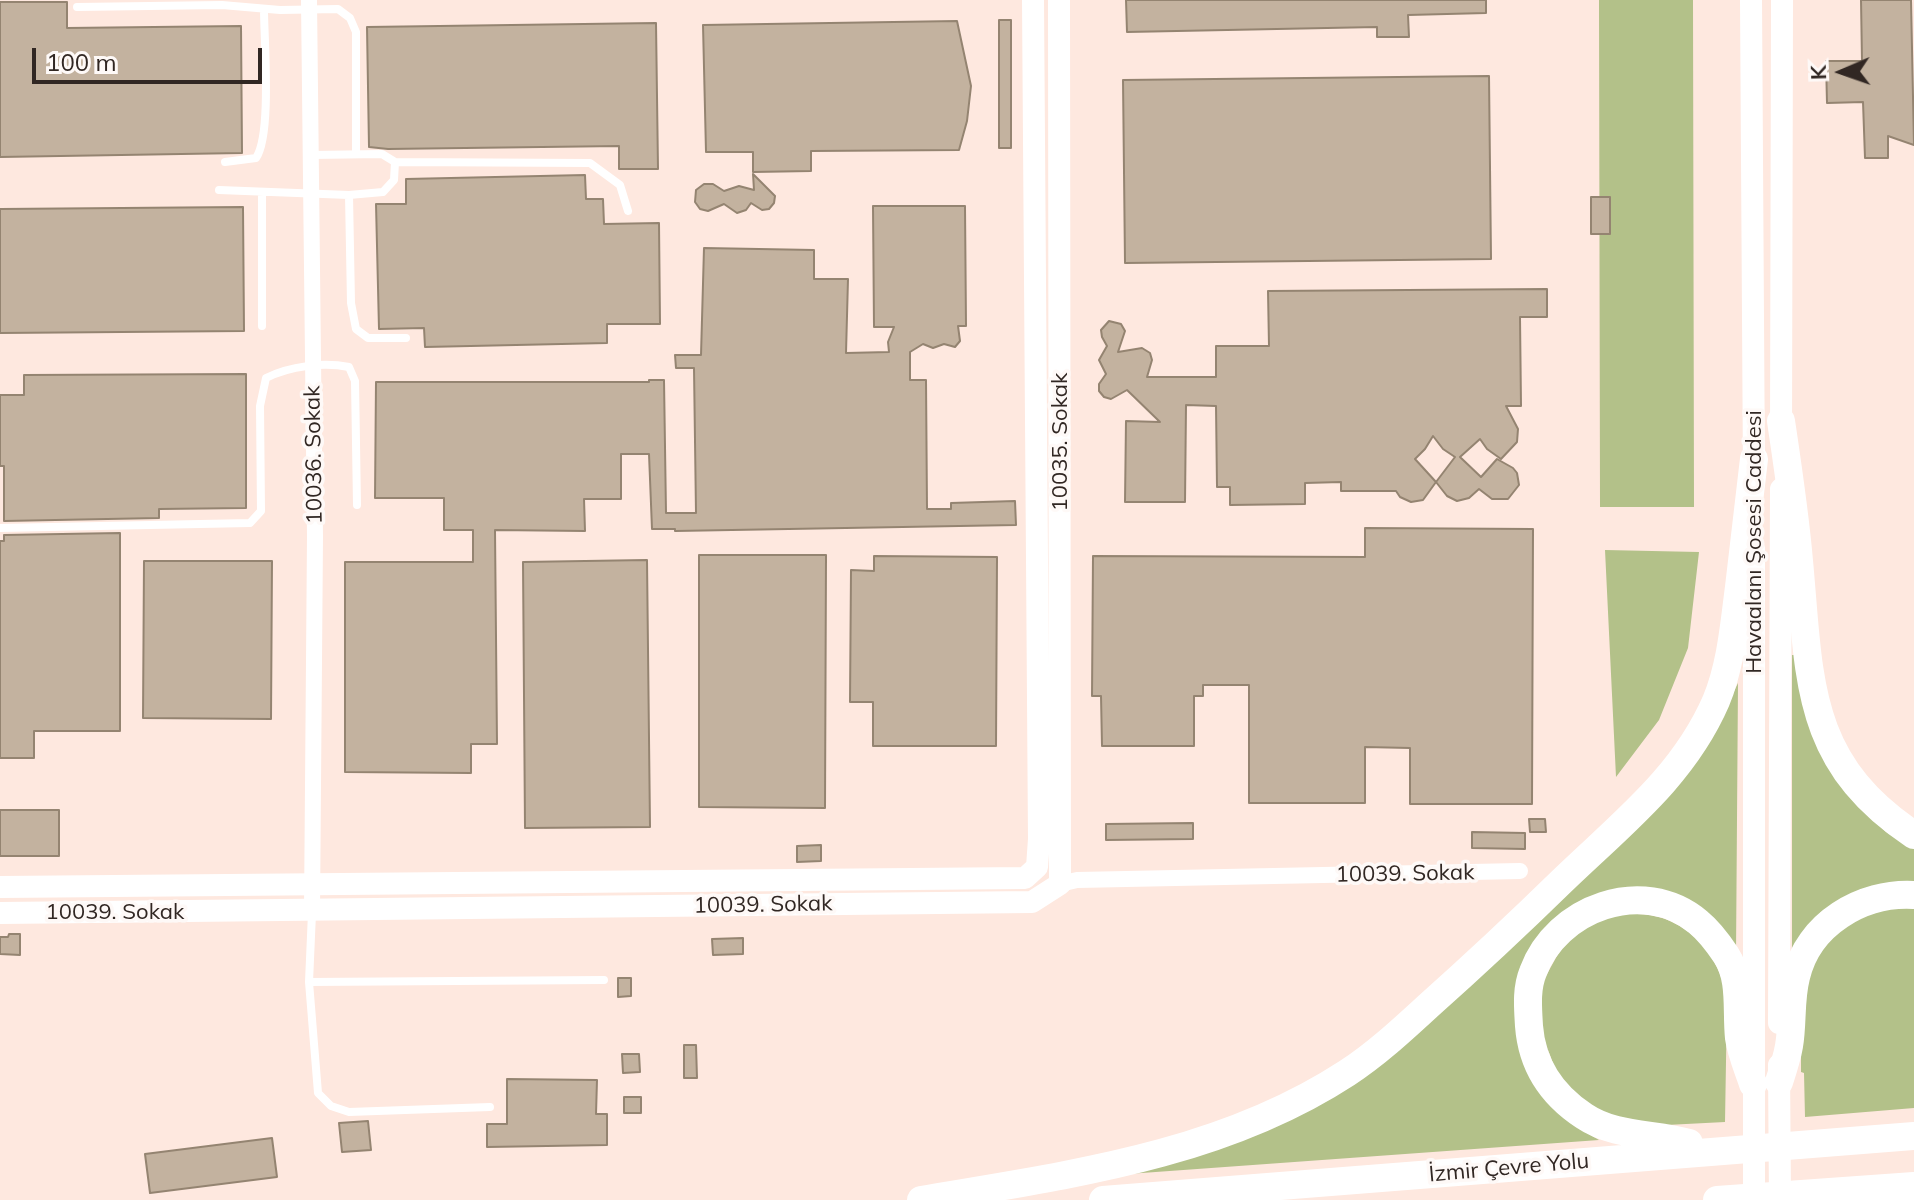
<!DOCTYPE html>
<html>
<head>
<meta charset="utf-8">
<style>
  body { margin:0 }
  #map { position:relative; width:1914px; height:1200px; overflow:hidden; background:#fee8df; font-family:Mulish,sans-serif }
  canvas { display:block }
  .north { position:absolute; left:1802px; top:32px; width:80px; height:80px; -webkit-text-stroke:6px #fef9f7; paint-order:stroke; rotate:268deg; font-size:22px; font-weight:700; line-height:32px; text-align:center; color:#312723 }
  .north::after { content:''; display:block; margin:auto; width:28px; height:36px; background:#312723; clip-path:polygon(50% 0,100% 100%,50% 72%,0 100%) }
  .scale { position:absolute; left:32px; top:48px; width:230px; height:36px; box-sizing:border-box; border:4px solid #312723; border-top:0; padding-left:10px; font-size:24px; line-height:28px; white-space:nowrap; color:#312723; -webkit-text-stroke:6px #fef9f7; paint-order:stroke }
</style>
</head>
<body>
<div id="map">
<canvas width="1914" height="1200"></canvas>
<div class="north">K</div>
<div class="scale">100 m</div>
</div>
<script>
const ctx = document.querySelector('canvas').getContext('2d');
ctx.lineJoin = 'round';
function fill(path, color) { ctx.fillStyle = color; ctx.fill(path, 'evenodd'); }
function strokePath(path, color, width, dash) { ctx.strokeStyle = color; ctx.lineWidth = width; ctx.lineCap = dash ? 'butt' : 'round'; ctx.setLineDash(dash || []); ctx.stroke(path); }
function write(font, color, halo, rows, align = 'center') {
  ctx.font = font + ' Mulish,sans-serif'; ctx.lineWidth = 7; ctx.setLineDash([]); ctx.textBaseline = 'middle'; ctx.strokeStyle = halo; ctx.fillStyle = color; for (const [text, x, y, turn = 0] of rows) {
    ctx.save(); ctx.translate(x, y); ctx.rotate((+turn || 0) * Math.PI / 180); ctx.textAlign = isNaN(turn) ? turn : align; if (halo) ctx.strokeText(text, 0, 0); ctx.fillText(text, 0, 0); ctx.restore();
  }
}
fill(new Path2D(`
  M1599,0H1693L1694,507H1600Z
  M1605,550L1699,552L1688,648L1659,720L1616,777Z
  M1792,655H1795L1831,771L1857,805L1886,832L1914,849V884L1846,898L1821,912L1792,951Z
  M1738,683L1736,954L1629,891L1522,972L1572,1124L1599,1140L1128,1174L1306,1110L1716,729Z
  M1888,908H1914V1108L1805,1117L1804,1073L1801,1072V1011L1810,963L1845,922Z
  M1615,914C1629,914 1646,913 1659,917C1697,928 1722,962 1727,1001L1725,1122L1647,1126L1596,1113L1560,1082L1542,1034V983L1563,945L1577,931Z`), '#b3c189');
const building = new Path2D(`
  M1126,0H1486V13L1408,15L1409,37H1377V27L1127,32Z
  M1861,0H1911L1914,145L1888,136V158H1865L1863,102L1827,103L1826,61H1862Z
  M0,2H67V28L241,26L242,153L0,157Z
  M999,20H1011V148H999Z
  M957,21L971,86L967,121L959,150L811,151V171L753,172V152H706L703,25Z
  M656,23L658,169H619V146L388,149L369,147L367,27Z
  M1489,76L1491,259L1125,263L1123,80Z
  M753,174L775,196L774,203L769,209L762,210L751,203L746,210L737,213L724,204L708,211L700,209L695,202L696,190L704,184H713L724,191L739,186L754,190Z
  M585,175L586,199H603L604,224L659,223L660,324H607V343L425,347L424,328L379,329L376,204H406V179Z
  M1591,197H1610V234H1591Z
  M873,206H965L966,326H958L960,341L955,347L944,344L933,348L923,344L910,352V380H926L927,509H951V503L1015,501L1016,525L675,531V529H652L649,454H621V499H584L585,531L495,530L497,744H471V773L345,772V562H473V530H444V498H375L376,382H649V380H664L666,513H696L694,368H676L675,355H701L704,248L814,250V279H848L846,353L889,352L888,342L894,327H874Z
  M243,207L244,331L0,333V209Z
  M1547,289V317H1520L1521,406H1506L1518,429L1517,442L1501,459L1487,449L1480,439L1460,457L1481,477L1497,459L1513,468L1517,473L1519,485L1508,499H1492L1479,489L1469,498L1457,501L1447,496L1436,482L1423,500L1411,502L1400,497L1396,491H1341V482L1305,483V504L1230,505V487H1217L1216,406L1186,405L1185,502H1125L1126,421L1160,422L1127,390L1111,399L1104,397L1099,391V384L1106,374L1099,360L1107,346L1102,337L1101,330L1109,321L1121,324L1125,331L1118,352L1142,348L1150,353L1152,360L1147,377H1216V346H1269L1268,291ZM1433,436L1443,449L1455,457L1436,482L1415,459L1425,449Z
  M246,374V508L159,509V518L4,521V466H0V395H24V375Z
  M1365,528L1533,529L1532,804H1410V748L1365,747V803H1249V685H1203V696H1194V746H1102L1101,696H1092L1093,556L1365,557Z
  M120,533V731H34V758H0V541H4V535Z
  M699,555H826L825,808L699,807Z
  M874,556L997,557L996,746H873V702H850L851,570L874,571Z
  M647,560L650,827L525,828L523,562Z
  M144,561H272L271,719L143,718Z
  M0,810H59V856H0Z
  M1529,819H1545L1546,832H1530Z
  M1193,823V839L1106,840V824Z
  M1472,832L1525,833V849L1472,848Z
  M821,845V861L797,862V846Z
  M9,934H20V955L0,954V937H8Z
  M743,938V954L713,955L712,939Z
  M618,978H631V996L618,997Z
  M684,1045H696L697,1078H684Z
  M622,1054H639L640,1072L623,1073Z
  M507,1079L597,1080L596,1114H607V1145L487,1147V1124H507Z
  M624,1097H641V1113H624Z
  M368,1121L371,1150L342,1152L339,1123Z
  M272,1138L277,1177L150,1193L145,1154Z`);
fill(building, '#c3b29f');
strokePath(building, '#948471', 2);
strokePath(new Path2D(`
  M77,7L222,5L280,10L338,9L350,18L356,32V154
  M311,155L382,154L395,162L394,180L383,192L349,195
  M225,162L256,158C272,135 264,40 264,9
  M395,162L590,163L620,185L628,211
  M219,190L349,195L351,303L356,329L368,338H406
  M262,193V326
  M0,528L250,523L261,511L260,406L266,378C290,366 323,362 349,367L355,381L357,505
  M312,913L309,982L318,1093L331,1106L349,1112L490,1107
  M309,982L604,980`), '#fff', 8);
strokePath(new Path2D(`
  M309,0L315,536L312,910
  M1060,884L1077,880L1520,871`), '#fff', 16);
strokePath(new Path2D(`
  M1751,0L1754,475
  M1781,435L1782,0
  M0,887L1025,878L1037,867L1039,839L1033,0
  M0,913L1032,902L1060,884L1059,0
  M1779,1023L1781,489
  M1779,1065L1780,1200
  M1754,1200V549`), '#fff', 22);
strokePath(new Path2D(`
  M1781,421C1788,468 1795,514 1799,561C1810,679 1804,762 1914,835
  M1779,1082C1783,1070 1787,1058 1789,1046C1793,1023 1790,1000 1796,977C1808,924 1862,892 1914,895
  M1689,1143C1654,1133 1615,1137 1584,1116C1552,1095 1532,1065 1529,1026C1528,1008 1526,989 1533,972C1556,908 1643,876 1698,922C1709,931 1718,943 1726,955C1742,980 1736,1009 1739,1038C1741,1053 1748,1069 1753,1084
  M921,1200C1067,1175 1220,1156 1347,1073C1376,1054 1402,1030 1427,1007C1473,966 1518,924 1562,881C1621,824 1683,777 1716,701C1731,665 1734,625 1739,587C1744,544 1749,501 1754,459
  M1103,1200L1914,1136
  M1717,1200L1914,1186`), '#fff', 28);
write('22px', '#312723', '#fef9f7', [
  ["10035. Sokak",1060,442,-90],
  ["10036. Sokak",314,455,-91],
  ["Havaalanı Şosesi Caddesi",1754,542,-90],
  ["10039. Sokak",1405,874,-1],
  ["10039. Sokak",763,905,-1],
  ["10039. Sokak",115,912],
  ["İzmir Çevre Yolu",1509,1168,-5]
]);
</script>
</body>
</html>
